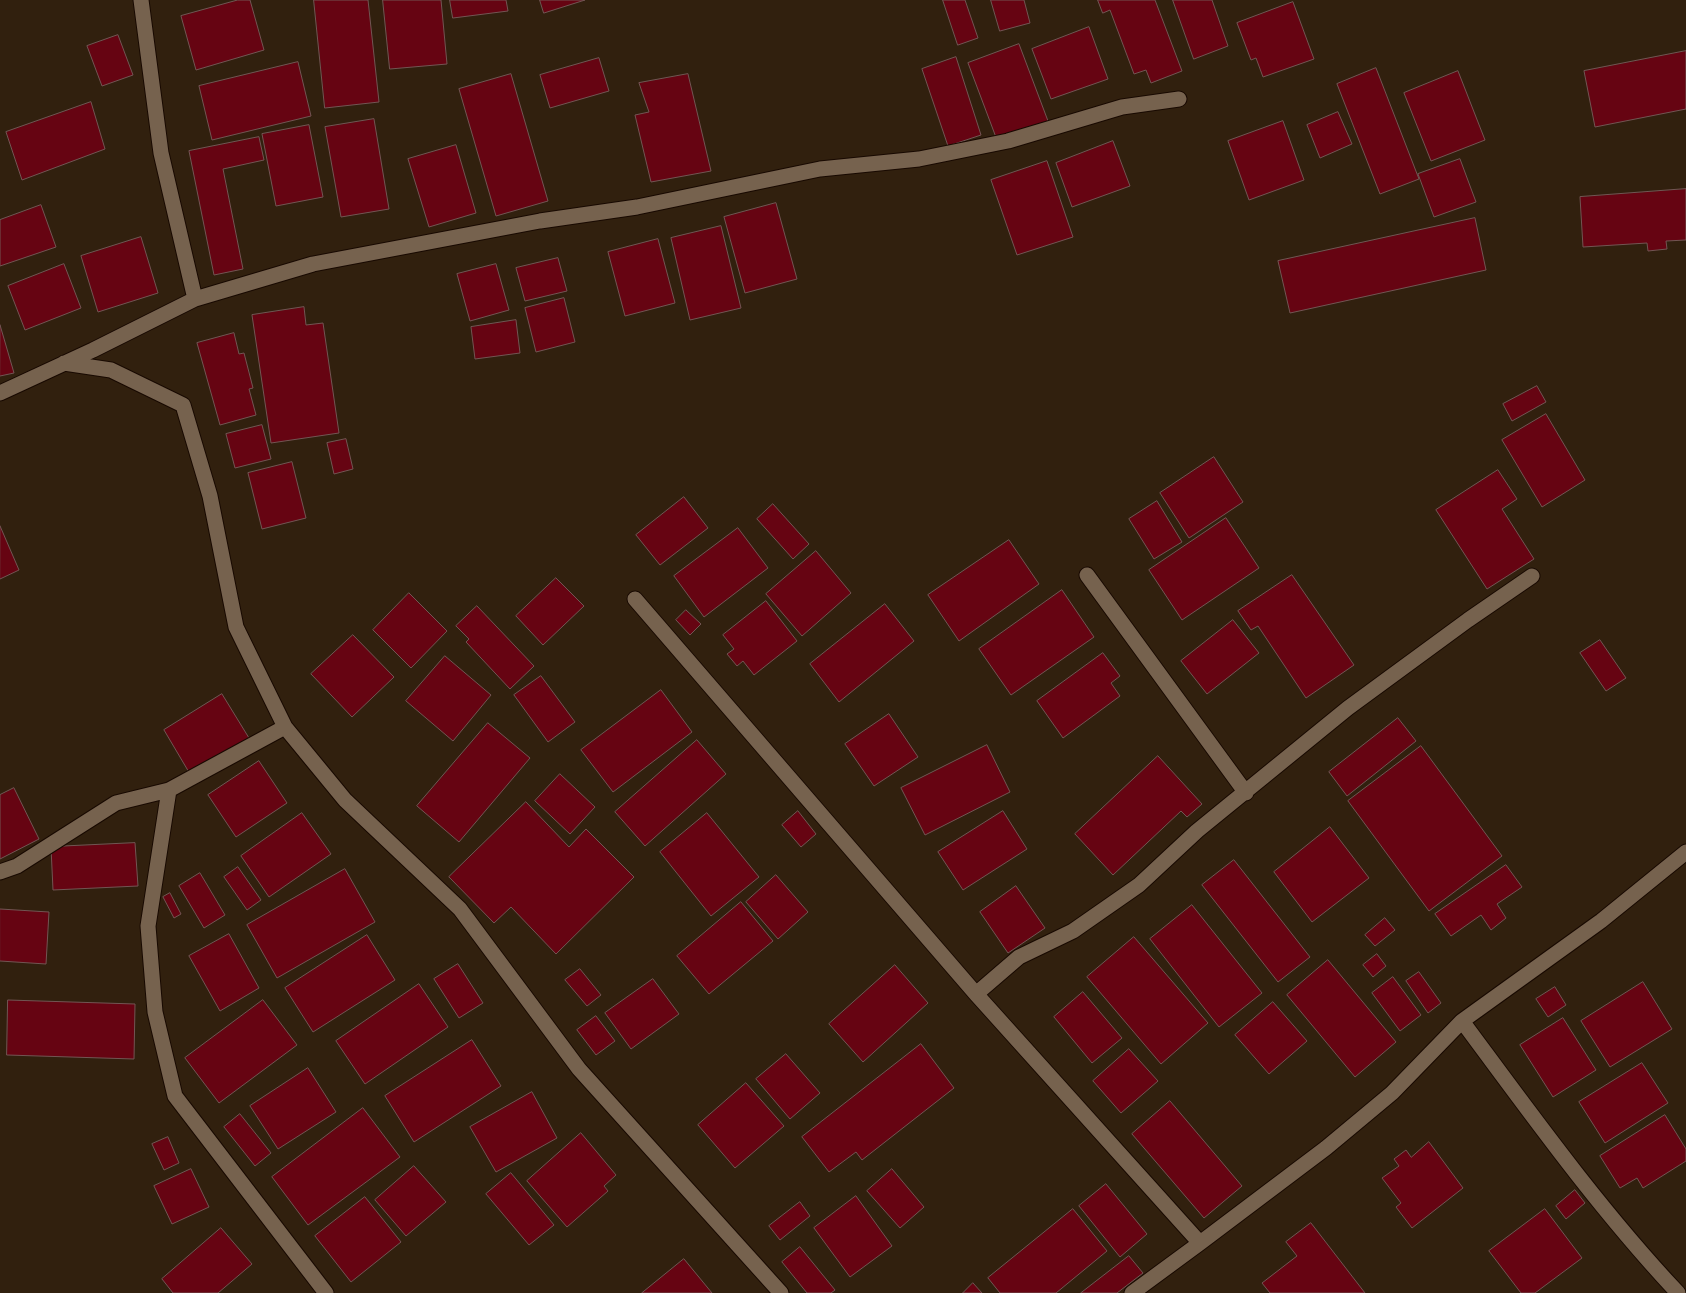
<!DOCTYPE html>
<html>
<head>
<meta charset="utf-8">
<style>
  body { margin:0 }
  canvas { display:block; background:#31200e }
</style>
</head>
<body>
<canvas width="1686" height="1293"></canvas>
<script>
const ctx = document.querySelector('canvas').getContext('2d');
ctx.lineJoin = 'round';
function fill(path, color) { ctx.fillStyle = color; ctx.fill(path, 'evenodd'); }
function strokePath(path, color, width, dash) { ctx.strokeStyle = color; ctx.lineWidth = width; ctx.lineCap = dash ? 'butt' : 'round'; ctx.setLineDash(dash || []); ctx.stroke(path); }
const building = new Path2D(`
  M238,0H250L264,50L196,70L181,16Z
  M314,0H368L379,102L325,108Z
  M383,0H441L447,64L390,69Z
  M450,0H506L508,11L453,18Z
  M540,0H585L544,13Z
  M943,0H965L978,38L958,45Z
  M991,0H1024L1030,23L1000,31Z
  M1098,0H1155L1182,71L1151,83L1146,70L1134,74L1110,10L1103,13Z
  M1173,0H1212L1228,46L1194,59Z
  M1293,2L1314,59L1263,77L1256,58L1251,60L1237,23Z
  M1089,27L1108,79L1051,99L1032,49Z
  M118,35L133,75L102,86L87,46Z
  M1019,44L1048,121L997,140L968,63Z
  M1686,51V109L1595,127L1584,71Z
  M956,57L981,135L948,146L922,69Z
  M599,58L609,91L550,108L540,75Z
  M298,62L311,116L212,140L199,86Z
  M1376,68L1419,179L1380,194L1337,84Z
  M1458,71L1485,140L1431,161L1404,93Z
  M511,74L548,201L496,216L459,89Z
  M688,74L711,171L651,182L635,115L649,112L639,83Z
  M91,102L105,149L22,180L6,132Z
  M1338,112L1352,144L1320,158L1307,125Z
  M374,119L389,209L341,217L325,127Z
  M1283,121L1304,180L1249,200L1228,141Z
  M309,125L323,197L276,206L262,134Z
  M259,137L264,160L223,169L243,269L214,275L189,151Z
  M1113,141L1130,186L1072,207L1056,163Z
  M456,145L476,213L429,227L408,159Z
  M1460,159L1476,202L1434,217L1418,174Z
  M1047,161L1073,237L1017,255L991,180Z
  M1686,189V240L1666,241L1667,249L1648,251L1647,243L1583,247L1580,197Z
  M776,203L797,279L745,293L724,217Z
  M41,205L56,247L0,266V220Z
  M1475,218L1486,270L1290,313L1278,261Z
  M721,226L741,308L690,320L671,238Z
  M141,237L158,293L98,312L81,256Z
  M658,239L675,303L625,316L608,252Z
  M558,258L567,291L525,301L516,268Z
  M64,264L81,308L25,330L8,286Z
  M496,264L509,310L470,321L457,274Z
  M564,298L575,342L536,352L525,308Z
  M304,307L306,325L323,323L339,433L271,443L252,315Z
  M516,320L520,353L475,359L471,327Z
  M0,325L14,373L0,376Z
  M234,333L239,354L244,353L253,388L249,389L256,415L220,425L197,343Z
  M1537,386L1546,402L1512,421L1503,404Z
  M1546,414L1585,480L1542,507L1502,440Z
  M262,425L271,459L235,468L226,434Z
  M346,439L353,469L334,474L327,443Z
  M1214,457L1243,502L1189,538L1160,493Z
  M292,462L306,518L262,529L248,473Z
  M1498,470L1517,499L1502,509L1534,559L1487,589L1436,510Z
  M684,497L708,528L660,565L636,535Z
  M1157,501L1182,542L1154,559L1129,519Z
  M773,504L809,544L793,559L757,519Z
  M1226,518L1259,568L1182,620L1149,570Z
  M0,526L19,570L0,579Z
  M738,528L768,568L704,617L674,576Z
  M1009,540L1039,584L959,641L928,595Z
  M816,551L851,593L802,636L766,594Z
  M1292,575L1354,665L1306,698L1258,626L1251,630L1238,611Z
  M556,578L584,606L543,645L516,616Z
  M1062,590L1094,637L1011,695L979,649Z
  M409,593L447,631L411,668L373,630Z
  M766,601L797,641L754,675L743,661L737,666L727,654L734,649L723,635Z
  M885,604L914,641L839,702L810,664Z
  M477,606L534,666L510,689L466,642L469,639L456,626Z
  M686,610L701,624L690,635L676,620Z
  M1233,620L1259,653L1207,694L1181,661Z
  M353,635L394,677L352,717L311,674Z
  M1600,640L1626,678L1606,691L1580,653Z
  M1103,653L1120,676L1111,683L1120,696L1063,738L1037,701Z
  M445,656L491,695L453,741L406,701Z
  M541,676L575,722L548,742L514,695Z
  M661,690L692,732L613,792L581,750Z
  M222,694L249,738L190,774L164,730Z
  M889,714L918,757L874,786L845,744Z
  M1398,718L1416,741L1347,796L1329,772Z
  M488,723L530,758L459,842L417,806Z
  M697,740L726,774L645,846L615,812Z
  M987,745L1010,792L925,835L901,788Z
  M1421,746L1502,856L1429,911L1348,801Z
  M1158,756L1202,804L1187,817L1181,811L1113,875L1075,834Z
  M259,761L287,803L236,837L208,795Z
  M560,774L595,807L570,834L535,801Z
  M14,788L39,839L0,859V795Z
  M526,802L569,847L586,829L634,877L556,954L511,907L494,923L449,877Z
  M798,811L816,834L801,847L782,825Z
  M1003,811L1027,849L963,890L938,852Z
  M302,813L331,854L269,897L241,856Z
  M707,813L759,877L711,916L660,852Z
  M1330,827L1369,878L1312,922L1274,872Z
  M135,843L138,886L53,890L51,847Z
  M1234,860L1310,957L1278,982L1202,885Z
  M1506,865L1522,887L1497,904L1506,918L1491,930L1481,915L1451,936L1435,914Z
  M238,867L261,900L247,910L224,877Z
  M345,869L375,922L277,978L247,925Z
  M200,873L225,915L204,928L179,886Z
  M776,875L808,912L778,939L746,902Z
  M1016,886L1045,928L1008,953L980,912Z
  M170,893L181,914L174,918L163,897Z
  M741,902L773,941L709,994L677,956Z
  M1192,905L1262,993L1219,1027L1150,939Z
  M0,909L49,912L46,964L0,961Z
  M1385,918L1395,930L1375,946L1365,935Z
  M229,934L259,988L220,1011L189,956Z
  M367,935L395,980L313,1032L285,988Z
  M1134,937L1208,1023L1161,1064L1087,977Z
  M1377,954L1386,966L1373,977L1363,965Z
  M1328,960L1396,1042L1355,1077L1287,995Z
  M458,964L483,1003L459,1018L434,979Z
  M895,965L928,1003L863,1062L829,1024Z
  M580,969L601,995L587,1006L565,980Z
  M1419,972L1441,1003L1428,1013L1406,981Z
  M1393,977L1421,1015L1400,1031L1372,993Z
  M653,979L679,1014L631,1049L605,1013Z
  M1643,982L1672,1029L1610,1067L1581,1021Z
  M419,984L448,1027L365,1084L336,1041Z
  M1555,987L1566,1005L1548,1017L1536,999Z
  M1083,992L1122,1038L1092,1063L1054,1017Z
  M8,1000L135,1004L134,1059L7,1055Z
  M263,1000L297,1045L219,1103L185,1058Z
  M1273,1002L1307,1041L1269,1074L1235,1035Z
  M596,1016L615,1041L596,1055L577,1030Z
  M1563,1018L1596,1070L1553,1097L1520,1045Z
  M472,1040L501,1086L414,1142L385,1096Z
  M921,1044L954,1088L862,1160L856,1152L829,1172L802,1137Z
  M1129,1049L1158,1081L1121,1113L1093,1081Z
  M786,1054L820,1093L790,1119L756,1079Z
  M1642,1063L1668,1103L1605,1143L1579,1102Z
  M308,1068L336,1112L278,1149L250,1106Z
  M746,1083L784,1126L735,1168L698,1125Z
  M532,1092L557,1138L496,1172L470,1127Z
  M1170,1101L1242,1186L1204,1218L1132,1134Z
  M363,1108L400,1157L308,1225L272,1177Z
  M240,1114L271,1153L255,1166L224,1127Z
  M1665,1115L1686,1149V1161L1643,1188L1637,1178L1620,1188L1600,1156Z
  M581,1133L616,1175L604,1186L608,1191L567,1227L527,1181Z
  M168,1137L179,1163L164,1170L152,1144Z
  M1429,1142L1463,1188L1412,1228L1396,1207L1401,1203L1382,1178L1399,1166L1394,1159L1406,1150L1411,1157Z
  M414,1166L446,1202L406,1236L375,1200Z
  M191,1169L209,1207L172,1224L154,1186Z
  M892,1169L924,1207L900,1228L867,1191Z
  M511,1173L554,1225L529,1245L486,1194Z
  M1106,1184L1147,1234L1120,1257L1079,1206Z
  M1575,1190L1585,1203L1566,1219L1556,1206Z
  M856,1196L892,1246L850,1277L814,1228Z
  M365,1197L401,1242L351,1282L315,1236Z
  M800,1202L810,1216L780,1240L769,1226Z
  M1073,1209L1107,1251L1056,1293H1000L988,1278Z
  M1545,1209L1582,1258L1535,1293H1521L1489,1251Z
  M1311,1223L1365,1293H1270L1262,1283L1297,1256L1286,1242Z
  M221,1228L252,1264L218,1293H173L162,1279Z
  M800,1247L835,1290L831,1293H807L782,1262Z
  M1129,1256L1143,1273L1117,1293H1081Z
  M684,1259L712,1293H642Z
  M973,1283L982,1293H963Z`);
fill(building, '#660412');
strokePath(building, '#725553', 1);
const street = new Path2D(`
  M141,0L161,153L195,299
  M64,363L111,370L183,405L210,496L236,627L285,727L345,800L460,909L579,1069L781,1293
  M0,393L93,350L195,299L313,264L540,221L637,207L820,169L919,159L1008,141L1122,107L1179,99
  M1087,575L1246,793
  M635,599L976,994L1200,1243
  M169,790L148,926L155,1012L175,1096L326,1293
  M0,872L17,866L116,803L169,790L285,727
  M976,994L1019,957L1073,931L1139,885L1197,831L1348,708L1468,620L1532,576
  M1462,1021C1531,1114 1599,1209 1678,1293
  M1132,1293L1200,1243L1326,1148L1392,1093L1462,1021L1601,921L1686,852`);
strokePath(street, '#180900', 17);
strokePath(street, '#76624e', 15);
</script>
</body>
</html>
